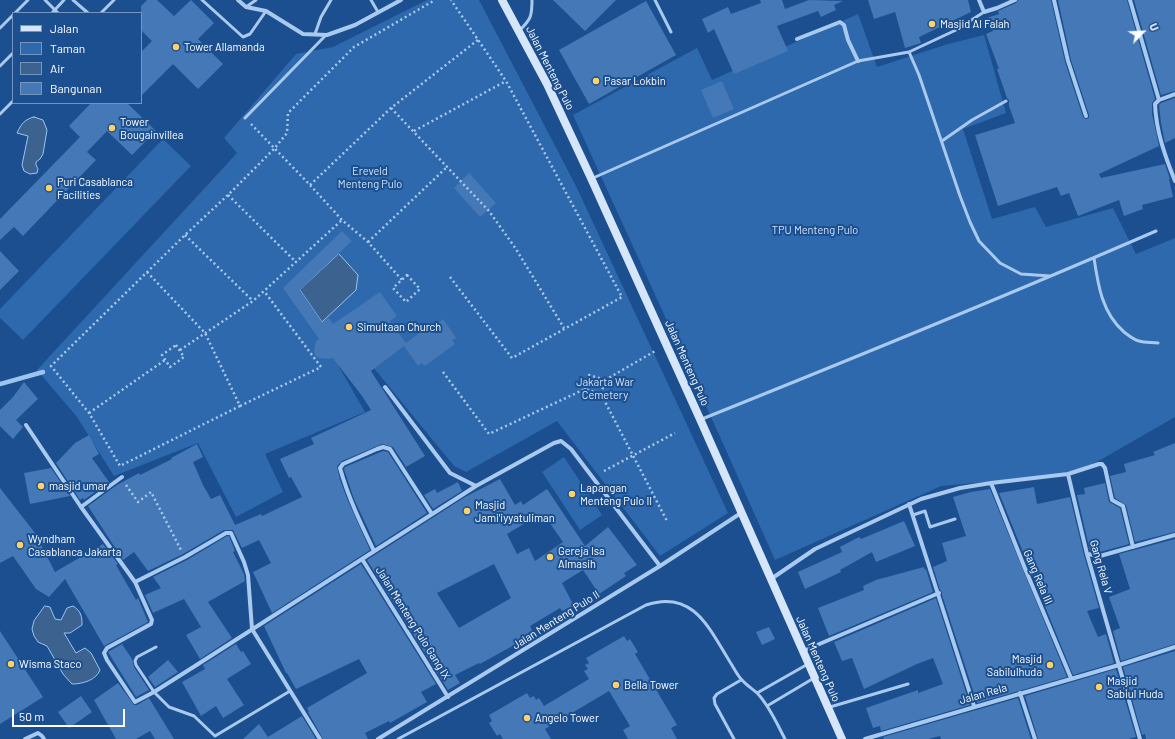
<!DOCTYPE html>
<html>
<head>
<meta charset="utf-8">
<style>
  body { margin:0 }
  #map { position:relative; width:1175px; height:739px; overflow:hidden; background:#1b4f8f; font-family:Barlow,sans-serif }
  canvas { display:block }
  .legend { position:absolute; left:12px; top:12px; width:130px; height:92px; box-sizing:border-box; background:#1b4f8f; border:1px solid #7695bc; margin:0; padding:5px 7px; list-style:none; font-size:12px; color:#fff }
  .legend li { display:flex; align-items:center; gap:8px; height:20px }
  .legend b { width:20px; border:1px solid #7695bc }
  .north { position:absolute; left:1123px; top:12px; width:40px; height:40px; -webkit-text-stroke:3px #1b4f8f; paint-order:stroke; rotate:66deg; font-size:11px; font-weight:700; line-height:16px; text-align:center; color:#fff }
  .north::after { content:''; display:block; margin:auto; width:14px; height:18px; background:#fff; clip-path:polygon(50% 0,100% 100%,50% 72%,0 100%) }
  .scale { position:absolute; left:12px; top:709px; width:113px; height:18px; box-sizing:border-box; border:2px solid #fff; border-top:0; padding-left:5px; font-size:12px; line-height:14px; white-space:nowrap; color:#fff; -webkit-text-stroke:3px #1b4f8f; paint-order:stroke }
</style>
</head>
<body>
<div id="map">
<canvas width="1175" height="739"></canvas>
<ul class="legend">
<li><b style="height:5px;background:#d6e6fa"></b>Jalan</li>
<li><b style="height:11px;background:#2e69ad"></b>Taman</li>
<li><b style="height:11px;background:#3c6290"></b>Air</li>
<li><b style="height:11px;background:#4478b7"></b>Bangunan</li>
</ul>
<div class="north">U</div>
<div class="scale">50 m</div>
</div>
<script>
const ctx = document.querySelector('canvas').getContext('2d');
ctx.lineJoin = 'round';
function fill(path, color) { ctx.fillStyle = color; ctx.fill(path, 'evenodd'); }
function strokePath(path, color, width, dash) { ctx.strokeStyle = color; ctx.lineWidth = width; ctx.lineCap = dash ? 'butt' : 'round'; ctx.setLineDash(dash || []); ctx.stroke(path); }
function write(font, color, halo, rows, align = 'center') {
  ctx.font = font + ' Barlow,sans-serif'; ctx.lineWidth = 4; ctx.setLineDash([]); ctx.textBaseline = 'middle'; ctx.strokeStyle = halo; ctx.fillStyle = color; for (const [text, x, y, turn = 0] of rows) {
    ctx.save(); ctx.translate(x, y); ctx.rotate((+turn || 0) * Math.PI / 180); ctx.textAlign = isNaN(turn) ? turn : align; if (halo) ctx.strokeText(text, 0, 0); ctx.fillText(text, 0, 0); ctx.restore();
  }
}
fill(new Path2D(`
  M427,0H479L576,186L728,513L660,556L557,421L466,472L454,466L359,350L338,365L365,412L265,454L283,492L236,517L198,443L114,476L77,417L37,370L237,153L224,138L296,54L333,47Z
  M858,14L877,67L948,44L984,35L1006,113L963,129L992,219L1035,207L1046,227L1113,208L1136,254L1175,238V417L1076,474L941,486L775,560L721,439L573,115L697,48L712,80Z
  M163,139L191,166L23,340L0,318V309Z
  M564,457L602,515L580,530L542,472Z`), '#2e69ad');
const water = new Path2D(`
  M34,117L43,120L47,130L43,154L40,159L36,162V165L38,169L37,173L30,174L24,171L22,165L28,136L17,133C21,124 25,119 34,117Z
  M339,254L358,275L356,290L322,322L300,290Z
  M45,606L50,607L55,619L61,620L67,608L73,606C81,611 82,616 82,625L70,633H64L76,653L85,648L91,653L100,670C96,680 83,684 72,684L63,674L47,646L38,642L34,636L32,629L34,621Z`);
fill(water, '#3c6290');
strokePath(water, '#9cc4f0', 1);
strokePath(new Path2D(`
  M0,384L43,372`), '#9cc4f0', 4.5);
fill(new Path2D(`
  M147,0H157L174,16L191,0L214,23L198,39L223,64L198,89L173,64L141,96V52L152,41L141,30V6Z
  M553,0H616L585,31Z
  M760,0H782L785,9L809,0L843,1L834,5L836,10L821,17L818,11L777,26L788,51L734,74L714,29L708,33L702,19L728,7L731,14L761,3Z
  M868,0H968L971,12L919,37L921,43L905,48L895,12L874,19Z
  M1018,0H1051L1065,62L1083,117L1086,119L1089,118V115L1071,60L1058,0H1127L1155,99L1152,103V114L1159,146L1099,174L1101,178L1165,164L1170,179H1169L1173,197L1142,205L1143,209L1124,216L1119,200L1078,216L1069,193L1061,196L1057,187L998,206L975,135L1015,123L1009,106V100L1007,98L997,69H999L986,34L993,31L987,18L999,14L998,11L1016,3Z
  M1134,0H1175V91L1161,95Z
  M646,1L676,55L589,104L559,50Z
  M722,81L734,109L713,118L701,90Z
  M1175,98V138L1165,143L1161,123L1159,105L1161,103Z
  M91,103H127L156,131L132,155L107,131L87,152L96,160L23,236L14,227L0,240V219L80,137L69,126Z
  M469,173L496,203L480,217L454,188Z
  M342,231L352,241L300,290L322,322L329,318L333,324L380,292L397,316L390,321L406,343L427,327L429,330L443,319L456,338L452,340L455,344L425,366L422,363L418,366L404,346L371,371L425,456L406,467L393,447L382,444L342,461L337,466L340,480L348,501L370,550L272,613L253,572L271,563L259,540L242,548L233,530H224L183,554L148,571L134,552L123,560L88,506L117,485L139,473L140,475L172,459L171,458L197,444L203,457L193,462L203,485L211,499L220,495L235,525L261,514L262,516L302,497L291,477L289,478L280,459L314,444L311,438L371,410L362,396L332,357L330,359L319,358L315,355L314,351L316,341L319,339L283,288Z
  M0,251L19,271L0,290Z
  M24,382L38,399L16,420L23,427L13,439L0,426V410L13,397Z
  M89,435L99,454L92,458L109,482L84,500L83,498L80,500L56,463L75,443Z
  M1175,443V532L1135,542L1126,505L1115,498L1110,476L1126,472L1124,464L1155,455L1153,452Z
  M383,451L388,452L427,513L376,546L354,499L344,469L345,467Z
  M51,468L70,496L30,504L24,473Z
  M500,479L515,505L521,501L523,505L547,489L585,546L608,527L637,565L624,573L626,576L599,594L583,570L562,583L574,606L562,611L560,608L530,626L533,632L515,643L516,644L480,664L479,663L455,675L460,683L448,690L367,560L465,497ZM539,515L544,521L547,519L563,542L535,561L529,548L517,554L507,534ZM494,564L511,598L459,628L437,593Z
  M458,482L462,491L433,509L424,495L435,489L437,493Z
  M1105,483L1109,502L1120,508L1129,544L1100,552L1090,551L1077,495L1085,494L1084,488Z
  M1034,487L1037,504L1070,497L1084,555L1099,608L1087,611L1098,637L1106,634L1114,663L1073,675L999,493Z
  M0,488L35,533L55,572L103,544L118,564L116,565L136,600L138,598L148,622L104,646L65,579L49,597L36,589L13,556L0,563Z
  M990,489L1067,677L977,703L942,595V592L940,590L933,567L947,561L942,543L966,536L953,497L971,492Z
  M904,521L915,546L876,562L872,552L840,570L841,572L805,589L798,572L842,552L840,547L859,537L861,539Z
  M227,536H229L235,551L233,552L244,574L245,581L208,602L232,638L200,659L186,635L201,627L184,599L153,613L145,595L161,588L153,577L187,560Z
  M1175,539V644L1121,661L1113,631L1120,628L1109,597L1130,589L1119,554Z
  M361,564L436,684L421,692L427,702L390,723L389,721L365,733L368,739H323L308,712H309L307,708L367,673L359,659L296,689L287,673H286L264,626Z
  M924,567L925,570L926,569L933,592L829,636L818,608L864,590L863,586L876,580Z
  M936,598L970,705L881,731L880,726L873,728L866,708L918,690V693L943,684L933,658L917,664L864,689L852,658L842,661L834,642Z
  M769,627L775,639L762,645L756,632Z
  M0,631L43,697L0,724Z
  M624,636L627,641L630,639L638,652L635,654L677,725L671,728L677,739H628L623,730L630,726L609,691L545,729L551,739H503L500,734L497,736L489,723L492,721L489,715L527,693L530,698L534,696L536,700L539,698L544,706L589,679L584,671L588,669L585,665L589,663L586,658Z
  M122,644L132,659L134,667L149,690L136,697L108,652Z
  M236,644L241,652L243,651L251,664L227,679L244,705L223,718L216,706L201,716L182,682L205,669L203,665Z
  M1175,651V739H1146L1145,734L1142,735L1123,667Z
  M168,660L178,672L155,687L148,677Z
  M1116,669L1136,737L1128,739H1038L1025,696Z
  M118,683L134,705H137L149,698L174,739H155L150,731L136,739H116L94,700Z
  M81,696L92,712L69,728L58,712Z
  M1018,698L1031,739H941L940,736L928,739H884L883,737Z
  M302,716L316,739H243L259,724L268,737Z`), '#4478b7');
strokePath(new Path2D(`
  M391,108L489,211L516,249L564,328
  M251,124L310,185L342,220L368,242L402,280
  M414,131L506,81
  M310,185L391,108L479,39
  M228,195L296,262
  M185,235L253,301
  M368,242L447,167
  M147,272L205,333L240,406L120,466L89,413L51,366L185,235L228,195L274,149L287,133L288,113L354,47L435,0
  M407,275L420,289L406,302L393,288Z
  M450,277L512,358L622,297L506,81L451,0
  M176,345L184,357L170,367L162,355Z
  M180,350L253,301L342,220
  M443,372L489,434L585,389L601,394L605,380L589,375L585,389
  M605,380L657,350
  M601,394L667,521
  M240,406L321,367L264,291
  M89,413L165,360
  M604,471L675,433
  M126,485L138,502L151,492L181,550`), '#a9c9ee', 2.5, [2, 3]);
strokePath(new Path2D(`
  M45,0L58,13
  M73,0L88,13
  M202,0L243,37L250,34L266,11
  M371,0L378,12
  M655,0L671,32
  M246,7L256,0
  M15,13L28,0
  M52,13L64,0
  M101,13L114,0
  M0,28L13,15
  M520,30C531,19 532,16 532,0
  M315,34L321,17L331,0
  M909,52L919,75L960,196L970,222L979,241L1000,263L1021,274L1050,276
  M0,66L13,53
  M0,114L13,101
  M245,118L326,35
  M942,141L972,120L1006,101
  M593,178L858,61L909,52L956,30L984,12
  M1094,258C1098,285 1102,313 1124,332C1128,335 1134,340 1139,341C1145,343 1152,342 1158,343
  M702,419C854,358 1006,296 1156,231
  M913,515L925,511L930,527L955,519
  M156,647L137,657L135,661L136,665L154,692L169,707L194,716L215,736L290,691
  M757,693L808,664
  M767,706L814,678
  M830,707L908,684
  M398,739L646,605C693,589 709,628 730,662C734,668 737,675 742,680C746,685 753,689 758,694C770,707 777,724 785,739
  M734,739L715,704L714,698L717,694L741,680`), '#a9c9ee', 3);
strokePath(new Path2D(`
  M238,0L246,7L266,11L303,34L327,35L355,25L401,0
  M979,0L984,12L997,8L1015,0
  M1054,0L1068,61L1086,116
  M1130,0L1159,100
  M797,39L840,22L844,25L848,40L858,61
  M1175,94L1159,100L1155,104C1156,131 1165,156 1175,181
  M385,387L450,473L476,486
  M26,425L81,507L135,582L152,620L151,624L107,648L104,653L107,660L135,702L154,692L195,666L476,486L554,443L561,441L571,449L660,566
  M1068,474L1087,554L1140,739
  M991,483L1024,566L1071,678
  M909,504L974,706
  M81,507L122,477
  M374,551C361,524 348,497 340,468L343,464L377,449L383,447L390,449L432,514
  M1087,554L1100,556L1175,535
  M362,559L448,697
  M771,579L815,549L921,499L960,488L991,483L1068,474L1099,464H1102L1105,468L1112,500L1123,506L1133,547
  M135,582L185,557L226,533H231L244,562L248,575L252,629L320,739
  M803,651L939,593
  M1020,693L1035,739
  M25,739L38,733L42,736L44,739
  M378,739L660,566L741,513
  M865,739L1119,665L1175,647`), '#a9c9ee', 4);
strokePath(new Path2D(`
  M502,0L547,84L591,178L700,419L842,739`), '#d6e6fa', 8);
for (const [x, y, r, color] of [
  [932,24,4,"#ffd166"],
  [176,47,4,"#ffd166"],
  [596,81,4,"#ffd166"],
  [112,128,4,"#ffd166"],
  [49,188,4,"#ffd166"],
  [349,327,4,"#ffd166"],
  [41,486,4,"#ffd166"],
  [572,494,4,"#ffd166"],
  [467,511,4,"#ffd166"],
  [20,545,4,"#ffd166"],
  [550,557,4,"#ffd166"],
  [11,664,4,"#ffd166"],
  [1050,665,4,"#ffd166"],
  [616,685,4,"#ffd166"],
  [1099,687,4,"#ffd166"],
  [527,718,4,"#ffd166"]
]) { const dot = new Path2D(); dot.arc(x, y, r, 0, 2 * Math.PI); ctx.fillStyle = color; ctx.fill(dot); strokePath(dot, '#1b4f8f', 1.5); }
write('11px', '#fff', '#1b4f8f', [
  ["Masjid Al Falah",940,24],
  ["Tower Allamanda",184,47],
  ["Pasar Lokbin",604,81],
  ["Tower",120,122],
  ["Bougainvillea",120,135],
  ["Puri Casablanca",57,182],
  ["Facilities",57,195],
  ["Simultaan Church",357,327],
  ["masjid umar",49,486],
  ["Lapangan",580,488],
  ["Menteng Pulo II",580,501],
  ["Masjid",475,505],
  ["Jami'iyyatuliman",475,518],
  ["Wyndham",28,539],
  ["Casablanca Jakarta",28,552],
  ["Gereja Isa",558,551],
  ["Almasih",558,564],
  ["Masjid",1042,659,"right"],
  ["Sabilulhuda",1042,672,"right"],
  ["Wisma Staco",19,664],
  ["Masjid",1107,681],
  ["Sabiul Huda",1107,694],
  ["Bella Tower",624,685],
  ["Angelo Tower",535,718]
], 'left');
write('11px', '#fff', '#1b4f8f', [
  ["Jalan Menteng Pulo",550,68,63],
  ["Jalan Menteng Pulo",687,363,66],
  ["Gang Rela V",1101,567,74],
  ["Gang Rela III",1038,577,67],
  ["Jalan Menteng Pulo II",556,620,-32],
  ["Jalan Menteng Pulo Gang IX",413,623,58],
  ["Jalan Menteng Pulo",818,659,66],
  ["Jalan Rela",983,694,-16]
]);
write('11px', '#cfe3fa', '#1b4f8f', [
  ["Ereveld",370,171],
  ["Menteng Pulo",370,184],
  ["TPU Menteng Pulo",815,230],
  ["Jakarta War",605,382],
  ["Cemetery",605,395]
]);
</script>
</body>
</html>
